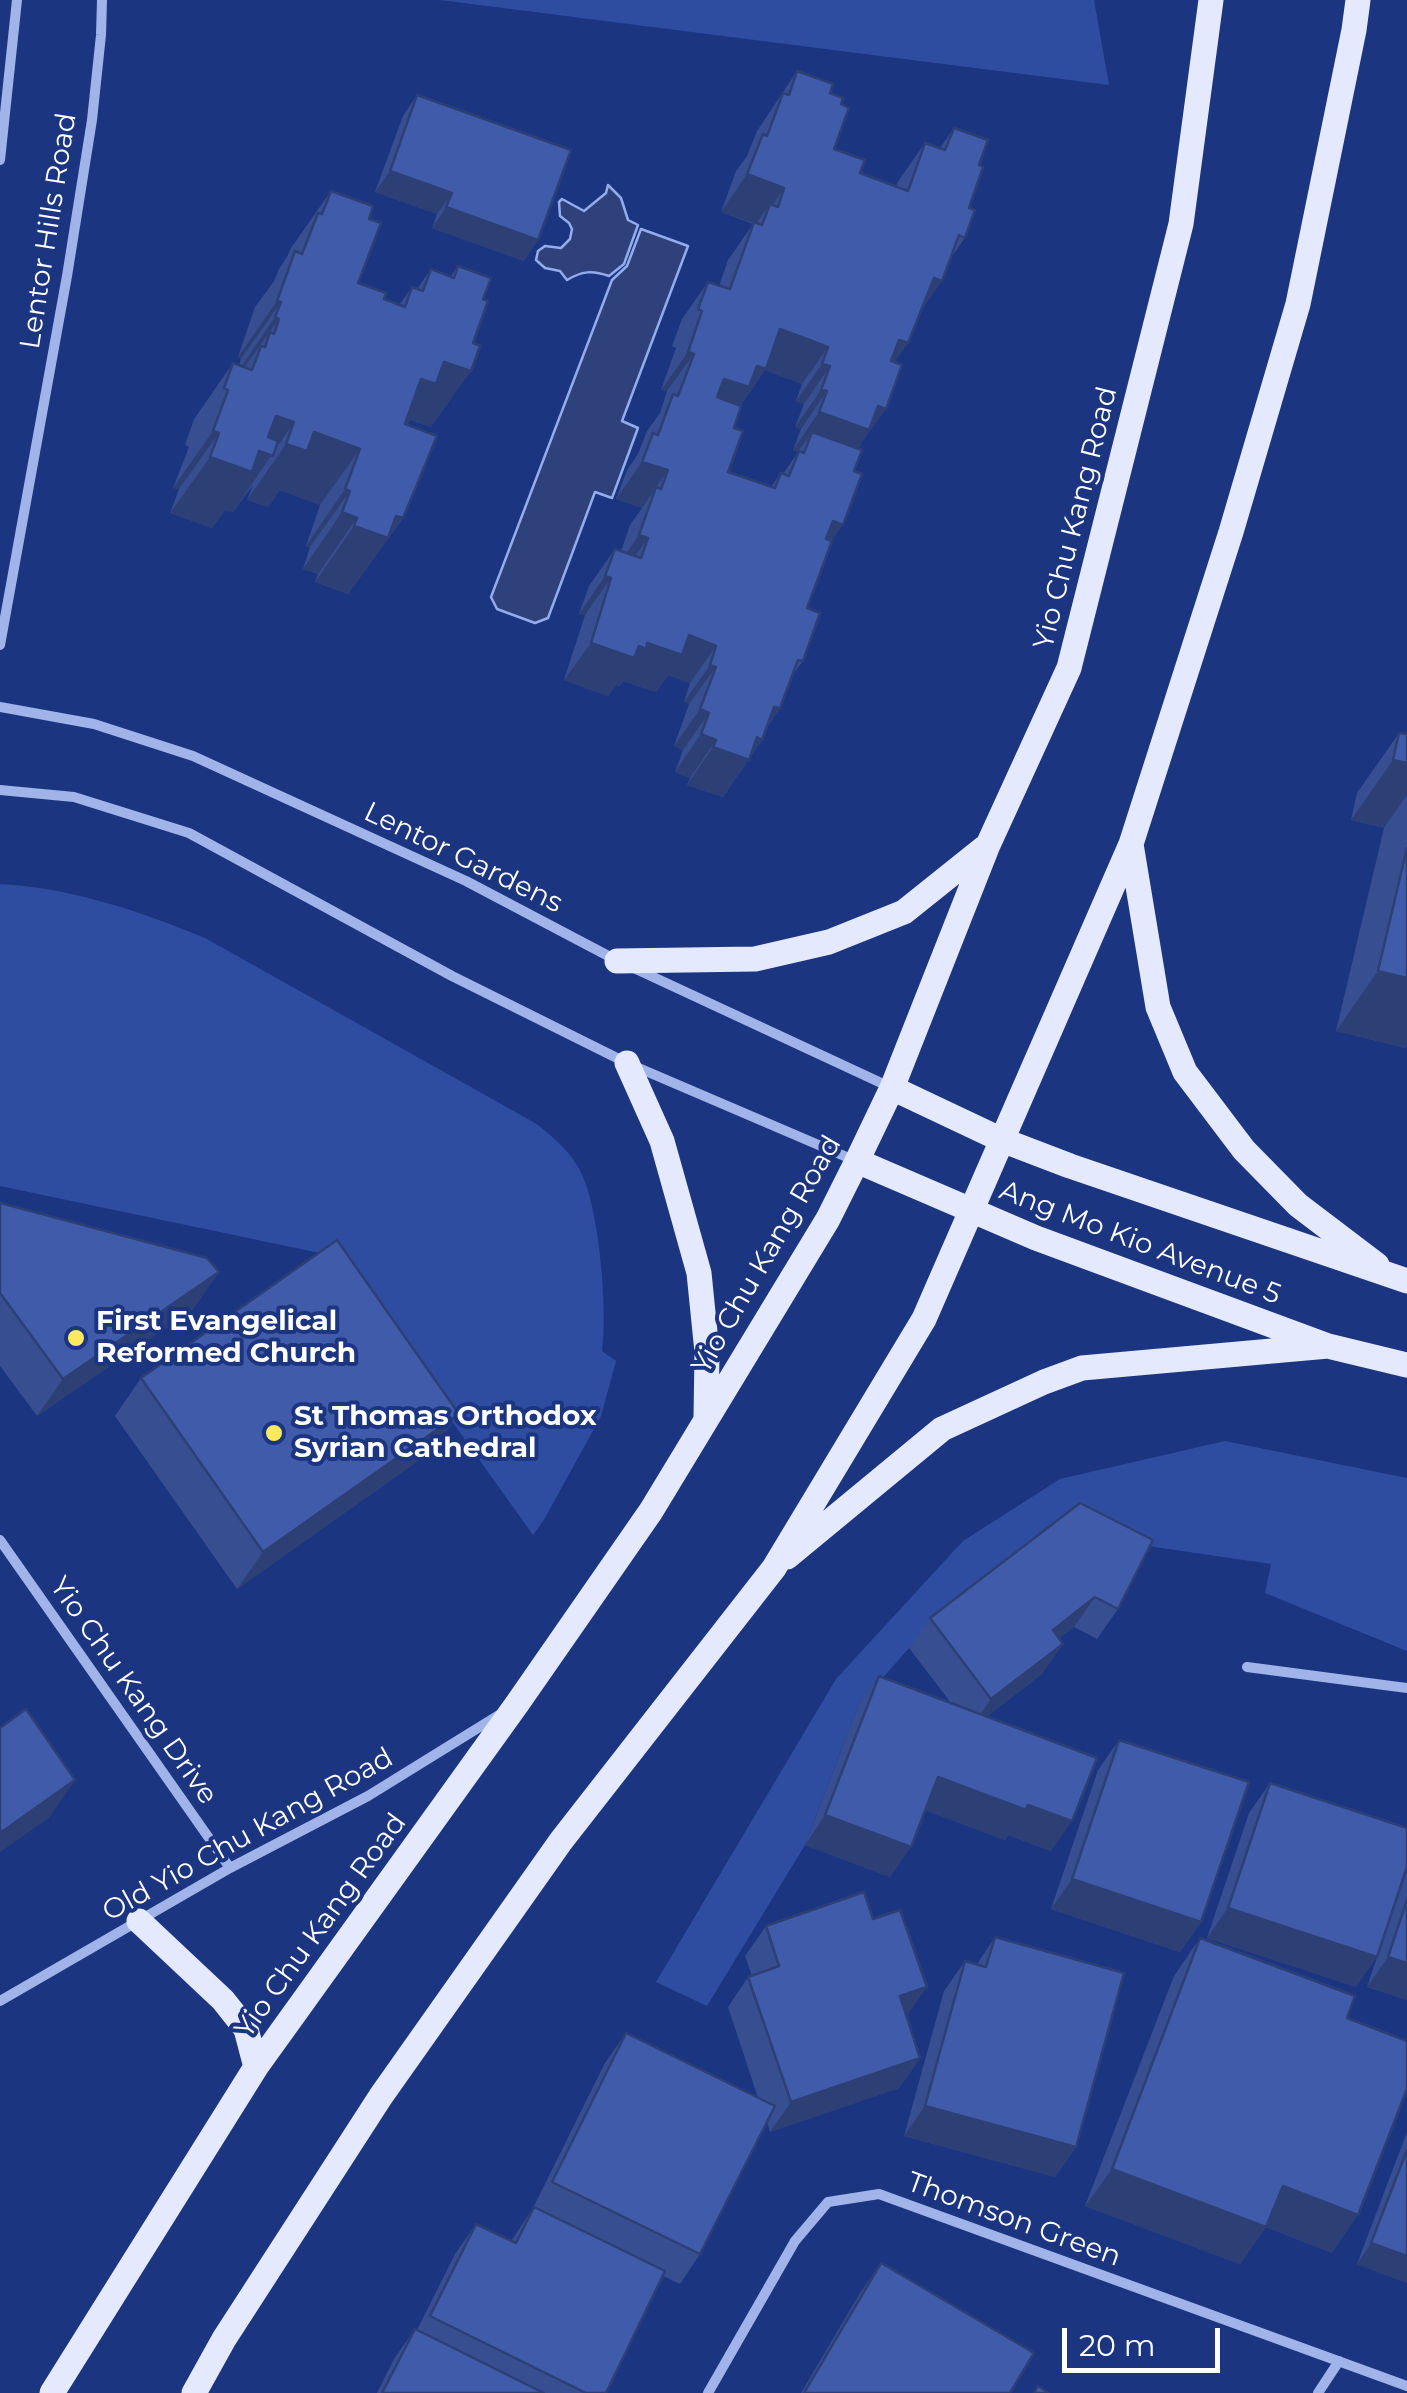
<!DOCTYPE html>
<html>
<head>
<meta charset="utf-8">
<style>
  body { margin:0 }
  #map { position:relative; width:1407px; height:2393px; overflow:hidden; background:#1c3581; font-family:Montserrat,sans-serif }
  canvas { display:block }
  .scale { position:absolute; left:1062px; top:2328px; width:158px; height:45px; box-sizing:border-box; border:5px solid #fff; border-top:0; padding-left:12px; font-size:30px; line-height:35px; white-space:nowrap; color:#fff; -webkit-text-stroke:8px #1c3581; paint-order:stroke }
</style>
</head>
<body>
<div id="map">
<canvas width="1407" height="2393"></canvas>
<div class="scale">20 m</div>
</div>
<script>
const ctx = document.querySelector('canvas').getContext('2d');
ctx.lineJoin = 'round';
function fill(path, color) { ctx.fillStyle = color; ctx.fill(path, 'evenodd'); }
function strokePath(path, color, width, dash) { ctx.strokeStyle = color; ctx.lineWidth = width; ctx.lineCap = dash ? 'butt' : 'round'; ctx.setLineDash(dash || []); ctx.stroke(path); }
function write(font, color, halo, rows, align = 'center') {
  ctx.font = font + ' Montserrat,sans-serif'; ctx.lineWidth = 8; ctx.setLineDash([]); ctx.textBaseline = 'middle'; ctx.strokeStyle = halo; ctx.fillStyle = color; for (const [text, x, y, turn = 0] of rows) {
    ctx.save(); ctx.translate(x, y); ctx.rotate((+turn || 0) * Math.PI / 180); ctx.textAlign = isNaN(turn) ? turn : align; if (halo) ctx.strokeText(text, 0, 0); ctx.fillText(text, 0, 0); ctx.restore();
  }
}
fill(new Path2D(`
  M440,0H1094L1109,85Z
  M0,884C72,888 139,911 205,938L535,1123C552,1136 567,1148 578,1167C599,1200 608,1311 602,1351L616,1361L601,1416L545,1518L533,1535L334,1256L0,1186Z
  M1225,1441L1407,1478V1651L1265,1593L1271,1564L1059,1533L909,1648L858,1706L805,1845L707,2006L656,1982L836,1679L963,1541L1060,1479Z`), '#2f4da0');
const water = new Path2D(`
  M608,185L621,198L628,220L638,225L624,264L609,276C592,270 582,271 567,280L560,271L545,268L536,260L538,251L545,246L561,248L570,239L572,229L569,223L560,216L559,202L562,199L584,211L606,193Z
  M641,229L688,246L622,421L638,428L612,498L595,492L548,618L535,623L497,609L491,597L612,280L627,266Z`);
fill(water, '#2e417a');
strokePath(water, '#93acec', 2.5);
strokePath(new Path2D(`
  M0,160L17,0
  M0,645L67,276L92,120L101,35L102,0
  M0,707L94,724L193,756L466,881L616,960
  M0,790L74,797L189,833L452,976L627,1063L856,1161
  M636,969L892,1088
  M0,1540L230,1868
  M1247,1667L1407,1688
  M0,2001L230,1868L368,1796L499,1715
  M708,2393L795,2241L828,2202L879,2194L1407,2386
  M1318,2393L1339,2361`), '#a0b4ea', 10);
strokePath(new Path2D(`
  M1131,844L1158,1007L1185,1072L1244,1150L1298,1205L1377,1265
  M617,961L755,959L829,942L904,912L984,848
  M627,1063L662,1141L699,1273L707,1352L706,1417
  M892,1088L1002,1140L1070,1166L1407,1281
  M857,1161L1036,1238L1328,1346L1407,1365
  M787,1557L942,1429L1044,1382L1082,1368L1328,1346
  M139,1921L223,2000L246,2029L256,2067
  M52,2393L256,2067L517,1704L651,1511L828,1219L857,1161L892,1088L988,845L1069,668L1181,224L1211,0
  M194,2393L224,2339L381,2096L561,1841L774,1568L924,1319L1131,844L1231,532L1298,304L1354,30L1358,0`), '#e4e9fe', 25);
fill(new Path2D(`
  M797,71L830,93L841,104L834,149L860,173L896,186L899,180L925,143L940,148L954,128L979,165L969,208L965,238L950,259L920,313L908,343L894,362L860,446L857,448L854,471L831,542L807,608L803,661L791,677L780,708L767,727L762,740L723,797L687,785L690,778L675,772L683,750L674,746L689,704L684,702L690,683L668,675L656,692L623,681L619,686L616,685L608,696L564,680L585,615L579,614L589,586L615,549L621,551L630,525L642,508L616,499L627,470L638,454L647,431L660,413L667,391L661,390L676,348L672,346L682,319L708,282L719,286L728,260L753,224L721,212L736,171L747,156L757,131ZM765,370L802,384L796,401L804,404L795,427L801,429L793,450L798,452L783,474L781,473L771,487L728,472L734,428L740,406Z
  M417,95L524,261L432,228L437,214L375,192L403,116Z
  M331,191L369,219L358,283L384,299L399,305L412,287L417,289L431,269L451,276L458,266L431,427L410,420L407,425L403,518L348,594L315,582L318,574L303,569L310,547L306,546L320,505L280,490L268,507L247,500L253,485L233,512L225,510L212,528L170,513L179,489L173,488L189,447L185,445L194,419L233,363L239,365L241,359L238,357L255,307L274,281L279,269L288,255L291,248Z
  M1407,731V1045L1405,1048L1336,1031L1384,828L1351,820L1357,793L1399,733L1406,734Z
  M0,1203L219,1272L193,1309L37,1416L0,1366Z
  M141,1378L459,1414L432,1451L237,1589L115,1416Z
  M1080,1503L1118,1609L1097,1639L1074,1627L1059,1638L1042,1674L986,1717L1051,1851L1008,1835L1005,1840L925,1810L890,1877L805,1845L858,1706L879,1676L951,1703L909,1648L930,1618Z
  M1119,1740L1201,1922L1180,1952L1051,1909L1098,1770Z
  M1270,1783L1356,1987L1207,1938L1249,1813Z
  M1407,1868V2000L1367,1987Z
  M766,1926L906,2016L920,2058L899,2088L770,2132L767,2122L700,2254L680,2284L663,2276L606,2393H377L394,2359L415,2329L417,2330L455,2254L476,2224L511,2241L533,2208L605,2063L626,2033L758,2098L728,2007L748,1977L752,1976L745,1956Z
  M995,1937L1076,2147L1055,2177L904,2136L944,1991L965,1961L977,1964Z
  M1200,1938L1347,2018L1332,2253L1266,2227L1240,2264L1085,2206L1174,1976Z
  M1407,2132V2283L1357,2264Z
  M881,2263L1010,2393H801L860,2293Z`), '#374e91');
fill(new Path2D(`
  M390,171L452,193L437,214L375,192Z
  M747,174L784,188L766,215L770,204L756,224L721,212Z
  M446,207L538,240L524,261L432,228Z
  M934,278L942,281L916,318Z
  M277,301L281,302L241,359L238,357Z
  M275,317L279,319L239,375L236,374Z
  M780,329L828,347L802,384L765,370L739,407L698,416L724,379Z
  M899,340L908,343L882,380Z
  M688,352L694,354L667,391L661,390Z
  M444,362L471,371L431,427L410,420L396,440L421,379Z
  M822,364L830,366L804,404L796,401Z
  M821,390L827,391L801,429L795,427Z
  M878,406L886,409L843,468L812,432L798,452L793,450L819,412Z
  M276,416L294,422L233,512L225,510L212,528L170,513L210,457Z
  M213,431L219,433L179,489L173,488Z
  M314,432L360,449L320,505L280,490L268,507L247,500L286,444Z
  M642,462L668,470L642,508L616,499Z
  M345,489L350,491L310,547L306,546Z
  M342,512L357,518L318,574L303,569Z
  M396,516L403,518L348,594L315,582L354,526Z
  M833,521L843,525L817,562Z
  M639,535L648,538L621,576L613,573Z
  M605,576L611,578L585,615L579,614Z
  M689,635L716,646L690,683L668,675L656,692L623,681L619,686L616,685L608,696L564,680L591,643L639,646L647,643Z
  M710,665L716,667L689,704L684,702Z
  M774,707L780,708L759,738L762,740L723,797L687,785L713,747Z
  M700,709L709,713L683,750L674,746Z
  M701,734L716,740L690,778L675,772Z
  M1393,760L1407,763V795L1384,828L1351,820Z
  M1378,971L1407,978V1045L1405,1048L1336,1031Z
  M219,1272L193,1309L37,1416L63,1379Z
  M459,1414L432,1451L237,1589L263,1552Z
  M1095,1597L1074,1627L1032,1659L1053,1630Z
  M1063,1644L1042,1674L970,1729L991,1699Z
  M938,1777L1028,1805L1072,1821L1051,1851L1008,1835L1005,1840L917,1807Z
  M75,1780L49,1818L0,1852V1833Z
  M825,1815L911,1847L890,1877L805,1845Z
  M1072,1879L1201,1922L1180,1952L1051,1909Z
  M1228,1908L1377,1957L1356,1987L1207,1938Z
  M1388,1957L1407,1963V2000L1367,1987Z
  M927,1987L906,2017L900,1996Z
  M920,2058L899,2088L770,2132L791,2102Z
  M925,2106L1076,2147L1055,2177L904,2136Z
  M1112,2169L1283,2186L1358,2215L1332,2253L1266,2227L1240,2264L1085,2206Z
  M1371,2243L1407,2256V2283L1357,2264Z`), '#2d4076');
const building = new Path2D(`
  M797,71L833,84L830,93L843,98L841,104L849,108L834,149L865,160L860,173L908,191L925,143L945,150L954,128L988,140L979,165L983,167L969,208L975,210L965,238L959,235L942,281L934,278L908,343L899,340L891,361L902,365L886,409L878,406L869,430L819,412L827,391L821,390L830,366L822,364L828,347L780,329L766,369L757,366L749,387L724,379L717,397L741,406L734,428L743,431L728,472L775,488L781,473L789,476L799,451L804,453L812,432L862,450L854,471L862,474L843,525L833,521L826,539L832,541L807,608L820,613L803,661L798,660L780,708L774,707L762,740L757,737L749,760L713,747L716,740L701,734L709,713L700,709L716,667L710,665L716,646L689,635L682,655L647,643L646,649L639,646L634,658L591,643L611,578L605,576L615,549L641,558L648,538L639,535L656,487L661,489L668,470L642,462L653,433L658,435L673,394L678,396L694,354L688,352L702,311L698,309L708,282L730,289L754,222L762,225L770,204L778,207L784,188L747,174L763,134L767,136L783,93L789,95Z
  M417,95L571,150L538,240L446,207L452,193L390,171Z
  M331,191L373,206L369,219L381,223L358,283L386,293L384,299L405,307L412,287L423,291L431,269L454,278L458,266L491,278L483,299L488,301L473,343L480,346L471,371L444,362L436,384L421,379L405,424L437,436L403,518L396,516L388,538L354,526L357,518L342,512L350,491L345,489L360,449L314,432L307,451L286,444L294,422L276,416L268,437L278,441L273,456L259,451L252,472L210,457L219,433L213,431L228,390L224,388L233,363L252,370L261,346L265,347L270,332L274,334L279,319L275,317L281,302L277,301L295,251L302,254L318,213L322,214Z
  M1399,733L1407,734V763L1393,760Z
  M1407,848V978L1378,971Z
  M0,1203L207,1258L219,1272L63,1379L0,1293Z
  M337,1240L459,1414L263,1552L141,1378Z
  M1080,1503L1153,1540L1118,1609L1095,1597L1053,1630L1063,1644L991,1699L930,1618Z
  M879,1676L1097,1758L1072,1821L1028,1805L1026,1810L938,1777L911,1847L825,1815Z
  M26,1709L75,1780L0,1833V1728Z
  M1119,1740L1249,1782L1201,1922L1072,1879Z
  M1270,1783L1407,1828V1867L1377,1957L1228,1908Z
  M864,1892L873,1919L900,1910L927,1987L900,1996L920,2058L791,2102L748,1977L779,1966L766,1926Z
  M1407,1900V1963L1388,1957Z
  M995,1937L1124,1973L1076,2147L925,2106L965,1961L986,1967Z
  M1200,1938L1355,1996L1347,2018L1407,2041V2089L1358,2215L1283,2186L1266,2227L1112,2169Z
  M626,2033L775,2106L700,2254L552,2182Z
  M1407,2150V2256L1371,2243Z
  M534,2207L665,2271L606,2393H586L430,2316L476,2224L516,2243Z
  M881,2263L1034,2353L1010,2393H804Z
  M415,2329L544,2393H382Z
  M1038,2386L1049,2393H1034Z`);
fill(building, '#405ba9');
strokePath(building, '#2d4076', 2.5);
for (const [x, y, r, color] of [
  [76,1338,10,"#fbea5d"],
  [274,1433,10,"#fbea5d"]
]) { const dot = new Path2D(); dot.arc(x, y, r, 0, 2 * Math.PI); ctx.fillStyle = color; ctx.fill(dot); strokePath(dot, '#1c3581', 4); }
write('28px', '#fff', '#1c3581', [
  ["Lentor Hills Road",49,231,-81],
  ["Yio Chu Kang Road",1076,518,-76],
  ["Lentor Gardens",463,858,26],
  ["Ang Mo Kio Avenue 5",1140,1243,21],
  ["Yio Chu Kang Road",767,1255,-60],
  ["Yio Chu Kang Drive",133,1691,55],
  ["Old Yio Chu Kang Road",248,1835,-29],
  ["Yio Chu Kang Road",321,1926,-54],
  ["Thomson Green",1014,2220,20]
]);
write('bold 28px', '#fff', '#1c3581', [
  ["First Evangelical",96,1322],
  ["Reformed Church",96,1354],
  ["St Thomas Orthodox",294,1417],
  ["Syrian Cathedral",294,1449]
], 'left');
</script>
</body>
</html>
